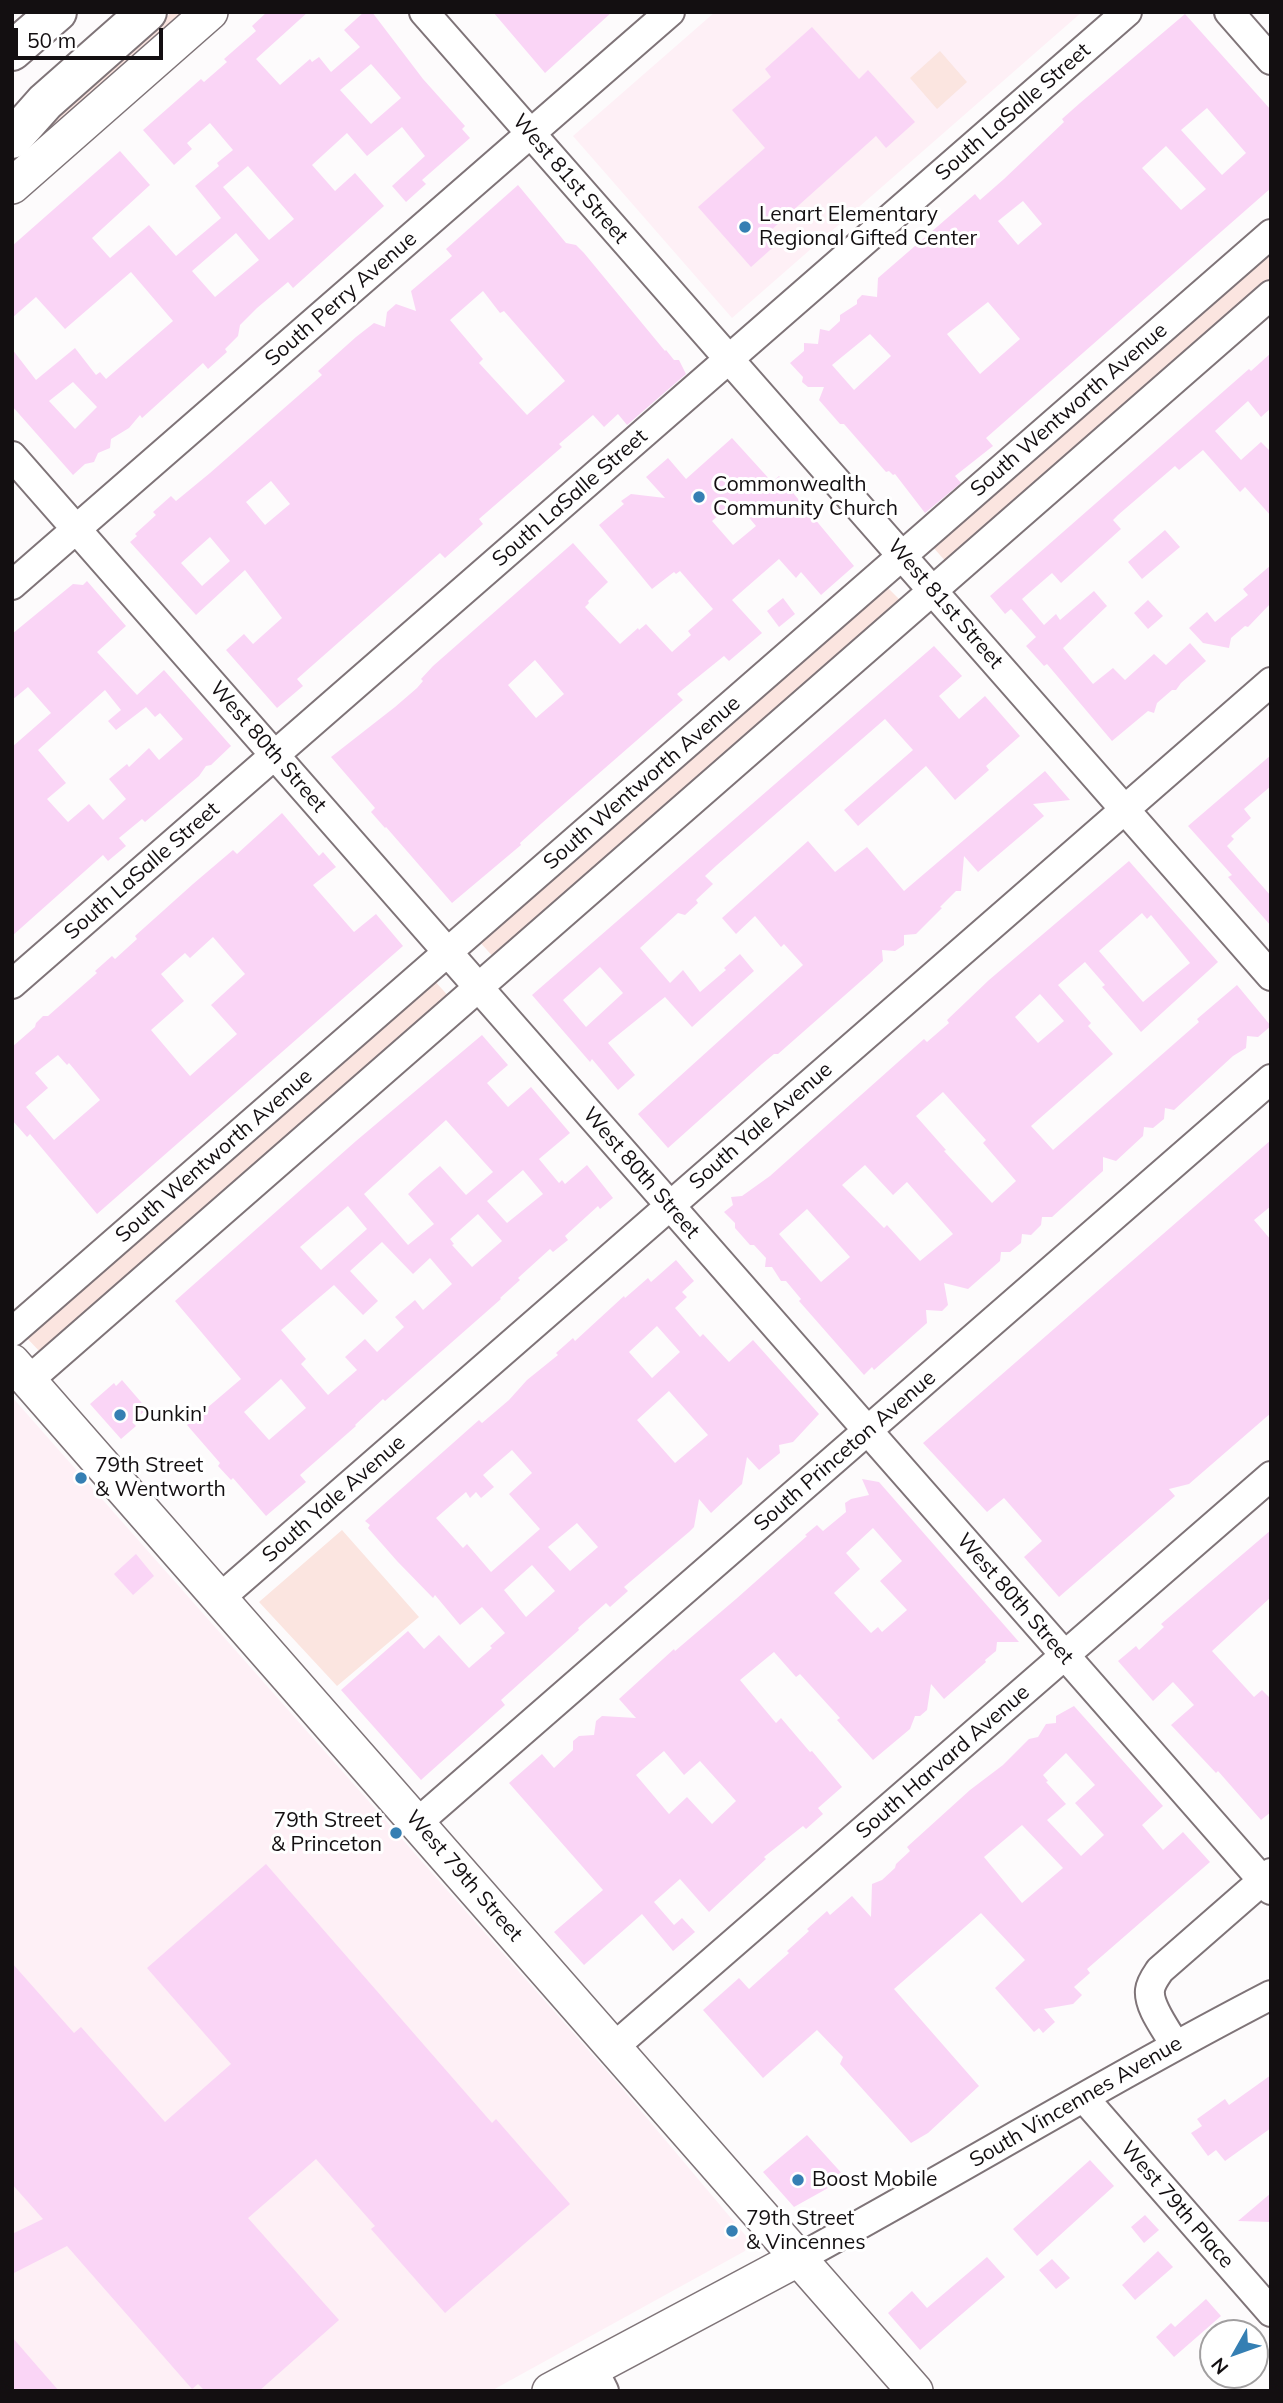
<!DOCTYPE html>
<html>
<head>
<meta charset="utf-8">
<style>
  body { margin:0 }
  #map { position:relative; width:1283px; height:2403px; overflow:hidden; background:#fdfbfc; font-family:Mulish,sans-serif }
  canvas { display:block }
  .frame { position:absolute; inset:0; border:14px solid #130f11; pointer-events:none }
  .north { position:absolute; left:1199px; top:2319px; width:70px; height:70px; box-sizing:border-box; background:#fff; border:2px solid #a19fa0; border-radius:50%; rotate:230deg; font-size:19px; font-weight:700; line-height:28px; text-align:center; color:#130f11 }
  .north::after { content:''; display:block; margin:auto; width:24px; height:32px; background:#357fb3; clip-path:polygon(50% 0,100% 100%,50% 72%,0 100%) }
  .scale { position:absolute; left:14px; top:28px; width:149px; height:32px; box-sizing:border-box; border:4px solid #130f11; border-top:0; padding-left:9px; font-size:21px; line-height:24px; white-space:nowrap; color:#130f11; -webkit-text-stroke:5px #fff; paint-order:stroke }
</style>
</head>
<body>
<div id="map">
<canvas width="1283" height="2403"></canvas>
<div class="frame"></div>
<div class="north">N</div>
<div class="scale">50 m</div>
</div>
<script>
const ctx = document.querySelector('canvas').getContext('2d');
ctx.lineJoin = 'round';
function fill(path, color) { ctx.fillStyle = color; ctx.fill(path, 'evenodd'); }
function strokePath(path, color, width, dash) { ctx.strokeStyle = color; ctx.lineWidth = width; ctx.lineCap = dash ? 'butt' : 'round'; ctx.setLineDash(dash || []); ctx.stroke(path); }
function write(font, color, halo, rows, align = 'center') {
  ctx.font = font + ' Mulish,sans-serif'; ctx.lineWidth = 6; ctx.setLineDash([]); ctx.textBaseline = 'middle'; ctx.strokeStyle = halo; ctx.fillStyle = color; for (const [text, x, y, turn = 0] of rows) {
    ctx.save(); ctx.translate(x, y); ctx.rotate((+turn || 0) * Math.PI / 180); ctx.textAlign = isNaN(turn) ? turn : align; if (halo) ctx.strokeText(text, 0, 0); ctx.fillText(text, 0, 0); ctx.restore();
  }
}
fill(new Path2D(`
  M715,12H1082L732,318L573,136Z
  M12,1397L620,2086L746,2236L748,2242L745,2251L491,2391H12Z`), '#fef0f6');
fill(new Path2D(`
  M172,12H186L12,165V156Z
  M940,51L967,82L937,109L910,78Z
  M1271,246V281L948,564L931,545Z
  M885,585L904,604L496,960L478,940Z
  M432,978L452,1000L43,1355L24,1335Z
  M342,1530L419,1617L337,1686L259,1602Z`), '#fbe5e0');
fill(new Path2D(`
  M267,12H308L256,59L280,85L310,59L312,62L319,57L331,72L360,47L344,30L364,12H372L423,79L465,126L462,129L470,138L422,180L426,184L406,202L392,186L425,156L402,127L367,156L347,133L312,165L335,191L355,173L384,206L293,288L288,282L257,308L240,325L238,336L225,349L227,352L208,369L203,363L142,418L140,415L129,428L111,439L110,448L98,453L94,462L85,464L73,475L12,406V349L36,380L75,348L96,375L100,372L106,379L173,321L131,272L65,329L36,297L12,318V246L120,151L150,185L92,238L110,258L149,225L176,256L221,218L195,186L219,166L217,163L233,150L210,123L187,143L192,149L174,165L143,130L201,79L204,82L227,62L224,59L256,31L252,26ZM371,64L401,98L371,124L340,90ZM248,166L294,219L269,240L223,187ZM236,233L259,260L215,297L192,271ZM73,382L97,407L75,429L49,401Z
  M493,12H612L545,73Z
  M1185,14L1271,110V188L986,438L993,446L955,476L961,483L925,513L895,474L893,475L889,471L886,472L844,424H840L819,400L824,387H808L802,382L803,377L790,363L804,351V343L818,344L820,329L829,331L840,321V315L857,304V300L862,295L877,297L878,278L975,194L980,200L1004,179L1064,122L1062,119L1080,103ZM1207,108L1246,153L1222,175L1181,130ZM1166,146L1206,189L1181,210L1142,168ZM1023,201L1042,224L1018,245L998,221ZM988,302L1020,339L980,374L947,334ZM870,334L891,356L854,390L832,365Z
  M812,27L859,79L868,70L915,122L886,148L876,136L770,231L779,242L751,267L698,207L765,148L732,110L771,77L765,69Z
  M518,185L566,243L576,245L584,253L665,351L666,350L674,360H679L686,374L627,425L618,414L604,427L593,415L559,444L562,447L479,519L483,524L445,558L440,553L297,679L303,686L277,708L226,650L244,634L253,644L282,618L245,570L196,615L130,542L137,536L135,534L156,515L153,512L171,496L176,501L210,473L322,375L318,371L356,337L374,323L385,327L387,312L396,304L416,311L411,291L452,256L446,249ZM483,291L500,313L504,311L565,381L527,415L479,363L483,359L450,320ZM271,481L290,504L265,525L246,502ZM210,537L230,561L202,586L181,563Z
  M1271,353V408L1261,417L1248,401L1215,431L1241,460L1261,442L1271,452V516L1245,487L1240,492L1203,450L1179,470L1175,466L1118,515L1113,520L1121,529L1061,583L1052,573L1022,599L1044,625L1056,614L1060,620L1094,591L1107,606L1063,648L1093,684L1113,668L1125,680L1154,654L1166,665L1190,643L1206,661L1181,683L1176,690H1172L1157,703L1154,713L1148,711L1112,741L1047,664L1044,666L1026,646L1036,637L1011,609L1005,614L990,596L1249,369L1251,371Z
  M732,438L772,482L779,476L854,566L821,595L801,572L796,578L779,559L732,600L762,633L729,661L724,656L677,694L683,700L542,823L520,843L521,845L452,903L386,827L385,828L371,812L375,808L331,757L395,707L417,688L423,681L421,679L433,666L573,543L608,582L588,601L589,603L585,607L620,644L638,628L639,630L646,624L672,652L691,635L688,631L713,609L680,571L676,574L674,572L652,589L599,525L624,504L621,501L631,494L665,498L646,477L668,458L686,479ZM735,501L756,526L733,545L712,521ZM535,660L564,694L536,718L508,685Z
  M1165,530L1180,547L1142,579L1128,562Z
  M1271,565V603L1248,627L1245,626L1231,638L1229,648L1203,643L1189,628L1207,612L1215,622L1248,595L1243,589Z
  M87,581L126,626L97,652L137,695L164,670L231,746L211,765L206,766L199,776L145,822L142,819L119,838L126,846L108,861L103,855L12,936V747L51,713L28,687L12,700V634L73,584L83,585ZM105,690L121,710L108,721L116,730L146,707L155,717L160,713L183,739L159,760L149,748L129,767L127,764L109,779L126,799L103,820L89,804L68,822L47,799L66,783L38,750Z
  M783,598L795,614L779,627L767,611Z
  M1148,600L1163,616L1148,629L1134,613Z
  M934,646L962,676L939,696L959,719L985,696L1020,736L986,766L989,770L955,800L926,766L858,826L844,810L913,750L885,719L717,865L705,876L713,884L696,900L698,903L685,915L678,913L640,948L670,983L683,970L700,992L726,970L724,968L740,954L754,971L692,1027L665,997L608,1043L635,1075L618,1090L592,1059L590,1062L532,995ZM600,967L623,993L586,1027L563,1000Z
  M1271,755V786L1244,809L1251,818L1231,836L1234,839L1227,846L1271,896V926L1228,877L1232,875L1188,826Z
  M1045,771L1070,800L1033,804L1044,816L978,872L964,856L961,891H956L940,907L942,908L916,934L904,935V945L895,951L882,950L883,961L869,974L778,1054H774L762,1064L668,1148L638,1114L803,965L784,944L781,947L755,916L736,934L722,918L808,841L835,872L867,847L904,891Z
  M282,813L319,856L323,852L336,867L313,885L354,932L376,914L403,946L97,1214L30,1134L27,1137L12,1120V1047L35,1027L36,1023L43,1016H48L97,973L95,971L112,956L115,959L137,939L135,936L193,884L233,850L237,854ZM213,937L245,974L211,1005L237,1034L190,1076L151,1030L184,1001L161,974L185,953L190,958ZM58,1055L67,1065L69,1063L100,1100L54,1140L26,1107L48,1088L35,1073Z
  M1129,861L1218,962L1141,1032L1102,987L1105,985L1085,962L1058,985L1091,1023L1088,1026L1113,1054L1031,1126L1053,1150L1199,1022L1197,1019L1237,985L1271,1026L1258,1037L1247,1036L1246,1048L1233,1056L1174,1110L1165,1108L1164,1119L1153,1128L1144,1127L1143,1136L1116,1161L1103,1157V1171L1052,1217H1042L1041,1225L1031,1235L1022,1234L1021,1243L1010,1252H1001L1000,1261L968,1289L944,1283L948,1305L942,1311L926,1310L927,1323L874,1370L872,1367L864,1375L799,1301L801,1299L786,1281H781L772,1267H765L766,1258L754,1245H750L735,1228V1223L724,1212L733,1205L731,1197L742,1196L770,1176L924,1039L927,1042L949,1023L947,1020L989,980ZM1142,913L1147,919L1151,915L1190,963L1143,1002L1099,951ZM1040,994L1064,1021L1038,1043L1015,1017ZM943,1092L986,1140L983,1143L1016,1181L992,1203L944,1151L946,1150L916,1116ZM865,1165L893,1195L907,1182L953,1234L920,1261L887,1225L884,1228L842,1185ZM807,1209L850,1257L821,1282L779,1234Z
  M482,1035L508,1065L487,1083L508,1107L531,1087L570,1133L539,1159L559,1183L562,1180L565,1184L587,1165L613,1198L600,1209L598,1206L565,1236L568,1240L553,1252L550,1249L518,1278L520,1280L500,1298L501,1299L385,1401L383,1399L355,1425L356,1426L300,1475L306,1482L266,1516L233,1478L231,1480L218,1466L220,1463L187,1425L241,1379L175,1301L356,1141ZM446,1120L493,1172L466,1195L440,1166L422,1181L408,1194L434,1224L408,1245L364,1194ZM523,1170L543,1194L507,1223L487,1201ZM348,1206L367,1229L321,1270L300,1247ZM478,1214L502,1241L472,1267L452,1245L454,1244L450,1239ZM382,1242L413,1274L430,1258L452,1284L423,1310L415,1300L395,1317L404,1327L377,1352L365,1339L345,1357L357,1370L328,1395L301,1364L306,1359L281,1330L334,1285L363,1315L378,1301L350,1271ZM281,1379L306,1408L269,1440L244,1412Z
  M1271,1140V1206L1254,1220L1271,1240V1413L1189,1484L1169,1489L1175,1496L1059,1597L1024,1557L1042,1541L1004,1498L987,1512L923,1443Z
  M676,1260L694,1281L682,1292L687,1297L675,1308L700,1337L703,1334L729,1362L753,1340L819,1414L793,1442L779,1445L780,1453L759,1470L747,1457L742,1484L711,1513L699,1499L694,1527L689,1532L624,1587L628,1591L610,1607L606,1603L578,1628L579,1630L501,1700L505,1705L421,1780L341,1690L408,1631L424,1649L439,1635L469,1668L492,1648L490,1646L505,1633L482,1607L460,1625L435,1595L433,1598L397,1561L368,1528L370,1525L365,1521L479,1420L482,1423L509,1400L527,1380L558,1355L556,1353L573,1338L575,1341L624,1296L625,1298L648,1278L651,1282ZM657,1326L680,1352L652,1378L629,1352ZM669,1391L708,1435L675,1463L637,1420ZM512,1450L532,1473L509,1494L540,1529L491,1572L467,1544L463,1548L436,1518L466,1492L470,1498L476,1492L481,1498L494,1487L483,1475ZM577,1523L598,1547L570,1571L548,1547ZM532,1565L555,1591L526,1617L504,1590Z
  M122,1380L147,1409L132,1422L136,1426L121,1439L90,1404L114,1383L116,1386Z
  M862,1479L879,1482L1019,1642H997L996,1651L985,1660L986,1662L944,1699L931,1684L927,1710L920,1716H915L910,1729L873,1760L837,1720L840,1718L800,1674L796,1677L774,1652L740,1680L776,1723L781,1718L810,1752L812,1751L842,1787L818,1808L823,1814L806,1829L803,1826L764,1857L766,1859L709,1912L680,1879L654,1902L674,1925L682,1918L695,1932L673,1951L642,1914L584,1965L554,1932L603,1890L509,1783L542,1754L554,1768L573,1750V1741L579,1736L594,1735L596,1721L602,1716L636,1718L619,1699L674,1649L675,1651L736,1599L807,1536L805,1535L817,1525L823,1531L846,1512L845,1503L851,1499L869,1495ZM873,1528L902,1561L880,1581L907,1610L882,1632L878,1627L871,1633L834,1593L860,1569L846,1553ZM664,1751L684,1775L700,1761L736,1801L712,1824L687,1797L669,1814L636,1775Z
  M1271,1530V1597L1212,1651L1254,1697L1262,1690L1271,1699V1812L1261,1820L1218,1771L1216,1773L1171,1725L1194,1705L1173,1682L1153,1701L1118,1661L1136,1646L1139,1650L1164,1627L1161,1624Z
  M136,1554L154,1576L133,1595L114,1574Z
  M1074,1706L1163,1806L1142,1825L1163,1850L1183,1832L1210,1862L1087,1969L1090,1973L1074,1987L1082,1995L1073,2004L1044,2009L1055,2022L1043,2033L1039,2028L1034,2032L995,1988L1025,1960L981,1913L894,1989L979,2086L928,2133L911,2143L840,2064L843,2057L817,2030L763,2078L703,2010L739,1978L749,1989L789,1953L787,1951L809,1931L807,1929L827,1911L830,1915L852,1896L871,1917L872,1884L882,1880L895,1868L896,1864L910,1851L907,1847L970,1790L1003,1765L1029,1739L1038,1737L1046,1724L1056,1723V1716ZM1066,1753L1095,1785L1075,1803L1104,1835L1081,1856L1047,1820L1066,1804L1046,1782L1048,1781L1043,1775ZM1022,1825L1063,1868L1022,1903L984,1857Z
  M266,1864L492,2123L496,2119L570,2204L445,2313L371,2229L375,2226L316,2159L248,2218L339,2320L259,2391H205L198,2384L192,2389L67,2246L12,2274V2234L43,2219L12,2184V1963L74,2033L81,2027L165,2122L231,2064L147,1968Z
  M1271,2075V2128L1225,2161L1216,2150L1208,2156L1191,2133L1202,2126L1197,2119L1225,2099L1229,2105Z
  M807,2135L846,2178L794,2207L763,2172Z
  M1090,2160L1114,2186L1037,2256L1013,2229Z
  M1271,2193V2222L1238,2221Z
  M1145,2215L1159,2230L1144,2243L1131,2227Z
  M1158,2251L1173,2267L1135,2300L1122,2285Z
  M987,2257L1005,2277L920,2350L888,2313L912,2291L927,2308Z
  M1052,2259L1070,2278L1056,2289L1039,2270Z
  M1206,2299L1221,2316L1174,2357L1156,2337L1171,2323L1175,2327Z
  M12,2337L38,2367L59,2391H12Z`), '#fad5f6');
const minor = new Path2D(`
  M424,12L1271,976
  M1229,12L1271,60
  M12,456L1271,1890
  M12,585L670,12
  M12,984L1127,12
  M12,1332L1271,234
  M29,1380L1271,295
  M220,1598L1271,682
  M417,1823L1271,1079
  M1175,2045C1167,2030 1148,2007 1150,1990C1151,1982 1156,1976 1160,1970L1271,1873
  M614,2047L1271,1476
  M1084,2098L1271,2312
  M799,2258C957,2172 1111,2078 1271,1995
  M592,2367L604,2391`);
const major = new Path2D(`
  M12,186L210,12
  M12,1362L915,2391
  M550,2391L799,2258`);
const highway = new Path2D(`
  M12,51L57,12
  M12,139L45,102L147,12`);
strokePath(minor, '#7f7478', 32);
strokePath(major, '#7f7478', 38);
strokePath(highway, '#7f7478', 42);
strokePath(minor, '#fff', 28);
strokePath(major, '#fff', 35);
strokePath(highway, '#fff', 38);
for (const [x, y, r, color] of [
  [745,227,7,"#357fb3"],
  [699,497,7,"#357fb3"],
  [120,1415,7,"#357fb3"],
  [81,1478,7,"#357fb3"],
  [396,1833,7,"#357fb3"],
  [798,2180,7,"#357fb3"],
  [732,2231,7,"#357fb3"]
]) { const dot = new Path2D(); dot.arc(x, y, r, 0, 2 * Math.PI); ctx.fillStyle = color; ctx.fill(dot); strokePath(dot, '#fff', 2.5); }
write('21px', '#130f11', '#fff', [
  ["South LaSalle Street",1013,112,-41],
  ["West 81st Street",570,179,49],
  ["South Perry Avenue",341,299,-41],
  ["South Wentworth Avenue",1069,410,-41],
  ["South LaSalle Street",570,498,-41],
  ["West 81st Street",945,604,49],
  ["West 80th Street",268,747,49],
  ["South Wentworth Avenue",642,783,-41],
  ["South LaSalle Street",142,871,-41],
  ["South Yale Avenue",761,1126,-41],
  ["South Wentworth Avenue",214,1156,-41],
  ["West 80th Street",641,1173,49],
  ["South Princeton Avenue",845,1451,-41],
  ["South Yale Avenue",334,1499,-41],
  ["West 80th Street",1015,1599,49],
  ["South Harvard Avenue",943,1762,-41],
  ["West 79th Street",464,1876,49],
  ["South Vincennes Avenue",1076,2102,-30],
  ["West 79th Place",1177,2205,49]
]);
write('21px', '#130f11', '#fff', [
  ["Lenart Elementary",759,215],
  ["Regional Gifted Center",759,239],
  ["Commonwealth",713,485],
  ["Community Church",713,509],
  ["Dunkin'",134,1415],
  ["79th Street",95,1466],
  ["& Wentworth",95,1490],
  ["79th Street",382,1821,"right"],
  ["& Princeton",382,1845,"right"],
  ["Boost Mobile",812,2180],
  ["79th Street",746,2219],
  ["& Vincennes",746,2243]
], 'left');
</script>
</body>
</html>
